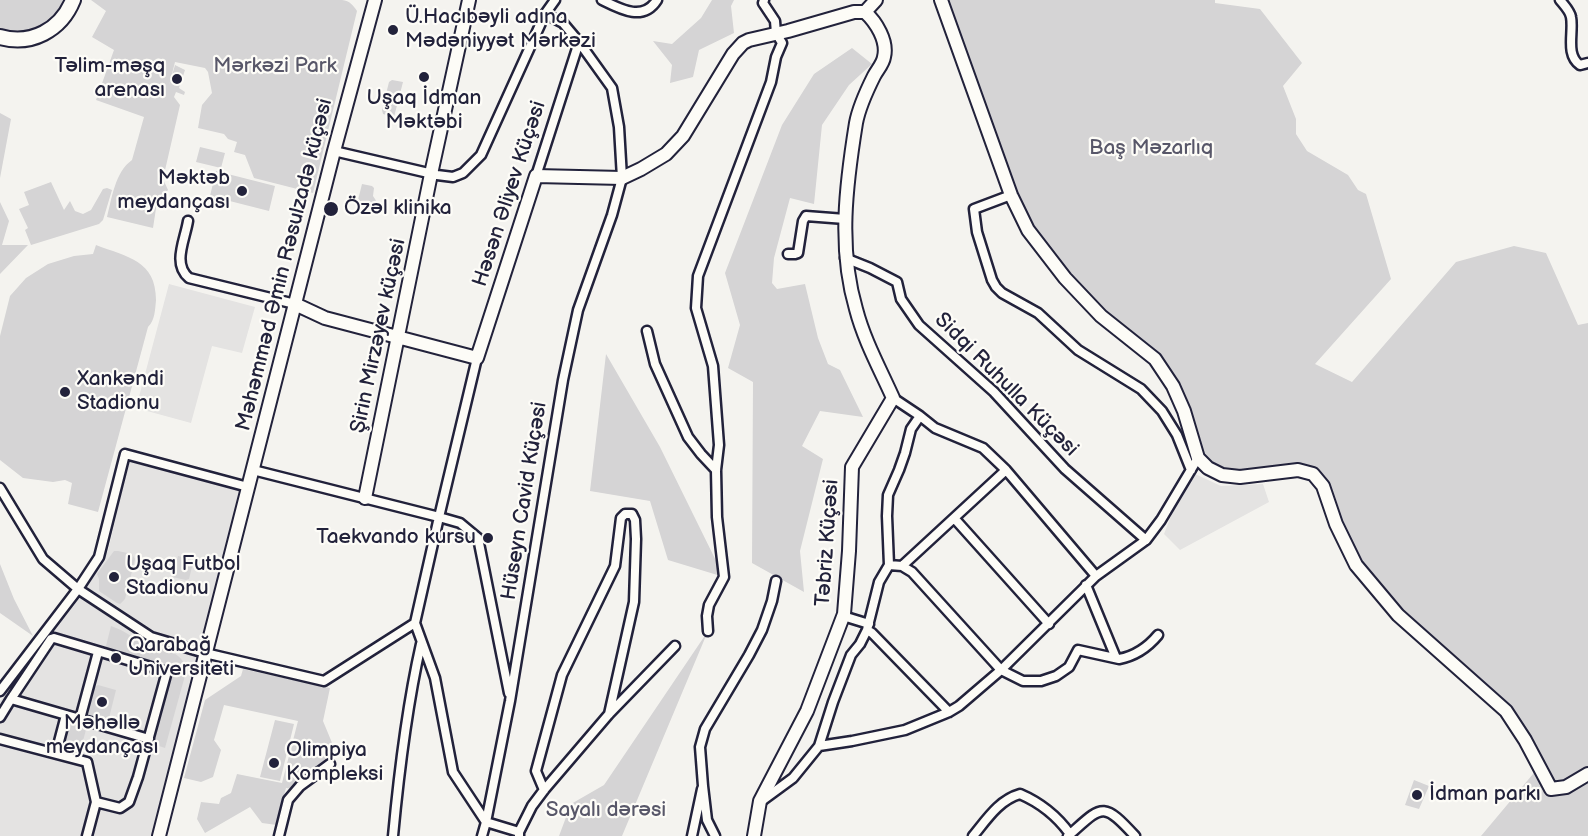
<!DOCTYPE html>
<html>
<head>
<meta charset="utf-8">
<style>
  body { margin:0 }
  canvas { display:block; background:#f4f3ef }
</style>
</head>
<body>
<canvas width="1588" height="836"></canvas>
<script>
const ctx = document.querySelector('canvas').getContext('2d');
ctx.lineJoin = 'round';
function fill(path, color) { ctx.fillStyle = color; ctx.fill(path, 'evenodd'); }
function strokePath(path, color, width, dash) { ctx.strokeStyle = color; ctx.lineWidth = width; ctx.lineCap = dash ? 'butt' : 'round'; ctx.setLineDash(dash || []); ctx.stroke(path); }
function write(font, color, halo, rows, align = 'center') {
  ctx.font = font + ' "Balsamiq Sans",sans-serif'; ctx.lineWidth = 4.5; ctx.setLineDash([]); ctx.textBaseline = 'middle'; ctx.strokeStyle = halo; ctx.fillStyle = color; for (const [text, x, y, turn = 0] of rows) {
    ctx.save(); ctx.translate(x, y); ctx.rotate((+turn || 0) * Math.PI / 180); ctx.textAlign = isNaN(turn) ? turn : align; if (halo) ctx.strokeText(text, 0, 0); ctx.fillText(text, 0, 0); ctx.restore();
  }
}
fill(new Path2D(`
  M169,284L255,307L242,353L212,346L191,423L136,408Z
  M129,462L243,489L155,836H0V701L65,615L108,551Z
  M1193,473L1221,486L1263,484L1269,502L1180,550L1164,534L1180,493Z`), '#e4e3e2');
fill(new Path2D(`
  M0,0H66C63,5 60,12 56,17C41,33 20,34 0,30Z
  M91,0H342C350,1 353,5 357,11L313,193L254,178L245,155L234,152L237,142L228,139L224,134L198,128L202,105L212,93L208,72L205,68L175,62L169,86L175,65L185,70L179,88L185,92L184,95L176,92L174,97L180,105L163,179L168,190L157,202L153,228L107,217C112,198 115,172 132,160L144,117L96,100L114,50L92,37L106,11Z
  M712,0H734L731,6L734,33L699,50L693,77L670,83L672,65L653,41L672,44L701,18Z
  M947,0H1215V3L1260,9L1302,63L1283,86L1296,119V134L1307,151L1348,175L1358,190L1366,194L1391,279L1315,364L1352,382L1456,262L1514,246L1546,253L1578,325L1588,323V836H1481L1538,768L1521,729L1451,669L1348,552L1312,466L1266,475L1232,478L1203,461L1190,423L1186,396L1160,362L1102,313L1025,223Z
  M852,48L872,64L849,85L822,125L814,204L790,198L774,258L772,283L777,289L805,284L818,338L828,364L840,370L863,417L820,411L802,446L823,459L800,551L804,592L752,563L753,382L728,368L740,325L725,273L782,125L814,74Z
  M392,80L403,82L394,117L383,114L382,110L389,82Z
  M0,113L11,119L0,178Z
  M200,147L225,153L221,168L196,162Z
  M216,171L275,186L269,211L210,196Z
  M51,182L64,210L70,201L75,211L83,214L91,210L103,189L107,188L112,190L103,220L99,224L31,245L25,230L28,228L19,209L29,205L24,192Z
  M362,184L372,186L374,188L373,196L379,205L377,212L358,208L357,204Z
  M0,202L9,221L2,245H28L0,274Z
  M96,245C127,257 156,260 156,300C155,310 155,320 148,327L98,512L68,504L72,483L65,480L53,482L23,478L0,460V336L10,296L26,278L48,264L74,256L93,254Z
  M606,354L660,447L724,577L668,560L650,501L590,491Z
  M114,551H118L132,554L135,559L125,599L120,604L117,603L99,591V579L97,574Z
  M178,556L191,559L193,563L189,579L186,580L172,577Z
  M0,564L14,599L33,636L0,613Z
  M111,626C127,631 138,643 155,647C163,650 171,650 178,656C183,660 186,666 186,672L165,748L153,744L170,677C170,670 167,668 161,665L105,650Z
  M708,631L622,836H559L571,804L604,785Z
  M243,669L330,688L323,721L335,750L321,769L294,789L286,788L284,795V809L281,823L277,825L262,823L250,807L205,833L197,819L201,802L219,804L221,798L231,793L237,774L282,783L298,721L224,705L214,740L221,750L213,777L201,782L184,778L205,700L241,676Z
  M98,685L116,690L108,722L90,716L87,713L95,687Z
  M275,720L294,724L280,781L260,777Z
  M71,722L87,726L81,748L65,744L64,743L69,724Z
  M1414,780L1429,786L1419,809L1405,805Z`), '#d5d4d5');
const street = new Path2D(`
  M602,0C620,9 643,22 657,0
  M1560,0C1564,5 1570,11 1571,17C1574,32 1565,55 1580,65L1588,63
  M334,151L437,175L453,177L463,173L481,155L545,14L555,0
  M536,176L579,42
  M1011,195L974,209L977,232L992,280L996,287L1002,293L1038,313L1078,350L1141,389L1162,411L1177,435L1191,470
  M188,221C185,240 172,264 189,278L295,304
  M788,254H795L798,253L803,221L806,216L845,219
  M845,258L870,268L897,282L901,299L919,325L994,392L1065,469L1146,540
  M647,331L655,364L688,437L701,454L716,470
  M477,358L439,517L415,623L435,678L453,772L486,822L519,832
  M893,398L920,416L935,428L983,448L1006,470L1096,576
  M253,470L439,517L460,523L478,538L509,693
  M0,488L43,559L78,589L151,637L205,653L324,681L415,623
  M954,518L1049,624
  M889,565L902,566L912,572L1001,670L1023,681H1041L1056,676L1069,667L1078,650L1119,659C1135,656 1148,647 1158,635
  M902,566L1006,470
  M1086,585L1116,658
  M843,616L869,624
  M867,630L872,633L949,712
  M708,631L707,616L709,605L724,577L717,517L716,470L719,445L713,366L696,308L698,276L771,82L776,57L782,43L776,33L775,21L763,3L764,0
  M0,691L78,589L99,557L125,454L248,487
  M0,717L11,699L149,739
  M80,719L98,652
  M0,739L87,762L96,802L120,808L129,802L138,777L166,675L161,670L54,638L51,639L11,699
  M819,746L833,702L851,655L860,644L867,630L879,582L889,565L887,516L888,495L899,470L905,453L911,429L920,416
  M56,753L66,715
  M544,790L536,771L562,675L615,566L621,518L625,514H632L635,520L636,539L634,602L609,714
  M763,800L793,778L819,746L852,741L905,730L949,712L959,706L1001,670L1096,576L1146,540L1161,520L1198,458
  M87,836L96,802
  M279,836L288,800L300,786L330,764
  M393,836C399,772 407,706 421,644
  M482,836L486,822L510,701L563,380L578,310L612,215L622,178L619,127L612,88L579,42L563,23L545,14
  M519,836V832L532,806L544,790L609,714L675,646
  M692,836L702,789
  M715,836L707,820L703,786L700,747L705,729L749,655L762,630L772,601L776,581
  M973,836C987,819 999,800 1020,794C1041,803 1057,816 1070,834
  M1068,836C1102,806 1102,800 1135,836`);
const secondary = new Path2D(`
  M941,0L1011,195L1028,230L1065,278L1101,316L1155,359L1173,386L1184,411L1198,458L1208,468L1222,475L1240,477L1298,470L1313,474L1323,486L1336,524L1356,565L1398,615L1506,711L1525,740L1551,789L1566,787L1588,774
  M295,304L325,318L477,358L536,176L622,178L641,169L666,154L683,136L733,54L743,43L749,40L788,31L854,12H865L876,0
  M365,498L431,174L469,0
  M159,836L334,151L375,0
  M754,836L760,801L807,711L844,614L849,551L852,467L893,398C880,369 864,340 856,309C838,248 846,185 856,123C859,107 866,92 874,76C877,70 883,64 884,57C888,41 876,22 865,12`);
const primary = new Path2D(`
  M0,37C31,46 61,30 73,0`);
strokePath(street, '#22223b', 13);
strokePath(secondary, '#22223b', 16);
strokePath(primary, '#22223b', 18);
strokePath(street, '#fdfcf7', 8);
strokePath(secondary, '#fdfcf7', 12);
strokePath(primary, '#fdfcf7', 14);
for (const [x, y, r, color] of [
  [393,30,6,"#22223b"],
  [424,77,6,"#22223b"],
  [177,79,6,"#22223b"],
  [242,191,6,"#22223b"],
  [331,209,8,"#22223b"],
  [65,392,6,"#22223b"],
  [488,538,6,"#22223b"],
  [114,577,6,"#22223b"],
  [116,658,6,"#22223b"],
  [102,702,6,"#22223b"],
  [274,763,6,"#22223b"],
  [1417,795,6,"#22223b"]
]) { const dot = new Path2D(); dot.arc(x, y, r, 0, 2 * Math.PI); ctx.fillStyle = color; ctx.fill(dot); strokePath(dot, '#fdfcf7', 2); }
write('21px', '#22223b', '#fdfcf7', [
  ["Ü.Hacıbəyli adına",405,18],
  ["Mədəniyyət Mərkəzi",405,42],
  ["Təlim-məşq",165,67,"right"],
  ["arenası",165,91,"right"],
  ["Uşaq İdman",424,99,"center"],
  ["Məktəbi",424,123,"center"],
  ["Məktəb",230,179,"right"],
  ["meydançası",230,203,"right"],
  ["Özəl klinika",344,209],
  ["Xankəndi",77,380],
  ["Stadionu",77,404],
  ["Taekvando kursu",476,538,"right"],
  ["Uşaq Futbol",126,565],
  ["Stadionu",126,589],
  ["Qarabağ",128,646],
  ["Universiteti",128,670],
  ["Məhəllə",102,724,"center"],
  ["meydançası",102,748,"center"],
  ["Olimpiya",286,751],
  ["Kompleksi",286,775],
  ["İdman parkı",1429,795]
], 'left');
write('21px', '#585769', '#fdfcf7', [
  ["Mərkəzi Park",275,67],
  ["Baş Məzarlıq",1151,149],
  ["Sayalı dərəsi",606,811]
]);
write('21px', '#22223b', '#fdfcf7', [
  ["Həsən Əliyev Küçəsi",510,194,-72],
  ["Məhəmməd Əmin Rəsulzadə küçəsi",285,265,-76],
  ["Şirin Mirzəyev küçəsi",379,336,-78],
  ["Sidqi Ruhulla Küçəsi",1006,385,45],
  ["Hüseyn Cavid Küçəsi",525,501,-81],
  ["Təbriz Küçəsi",828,543,-86]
]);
</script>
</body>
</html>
